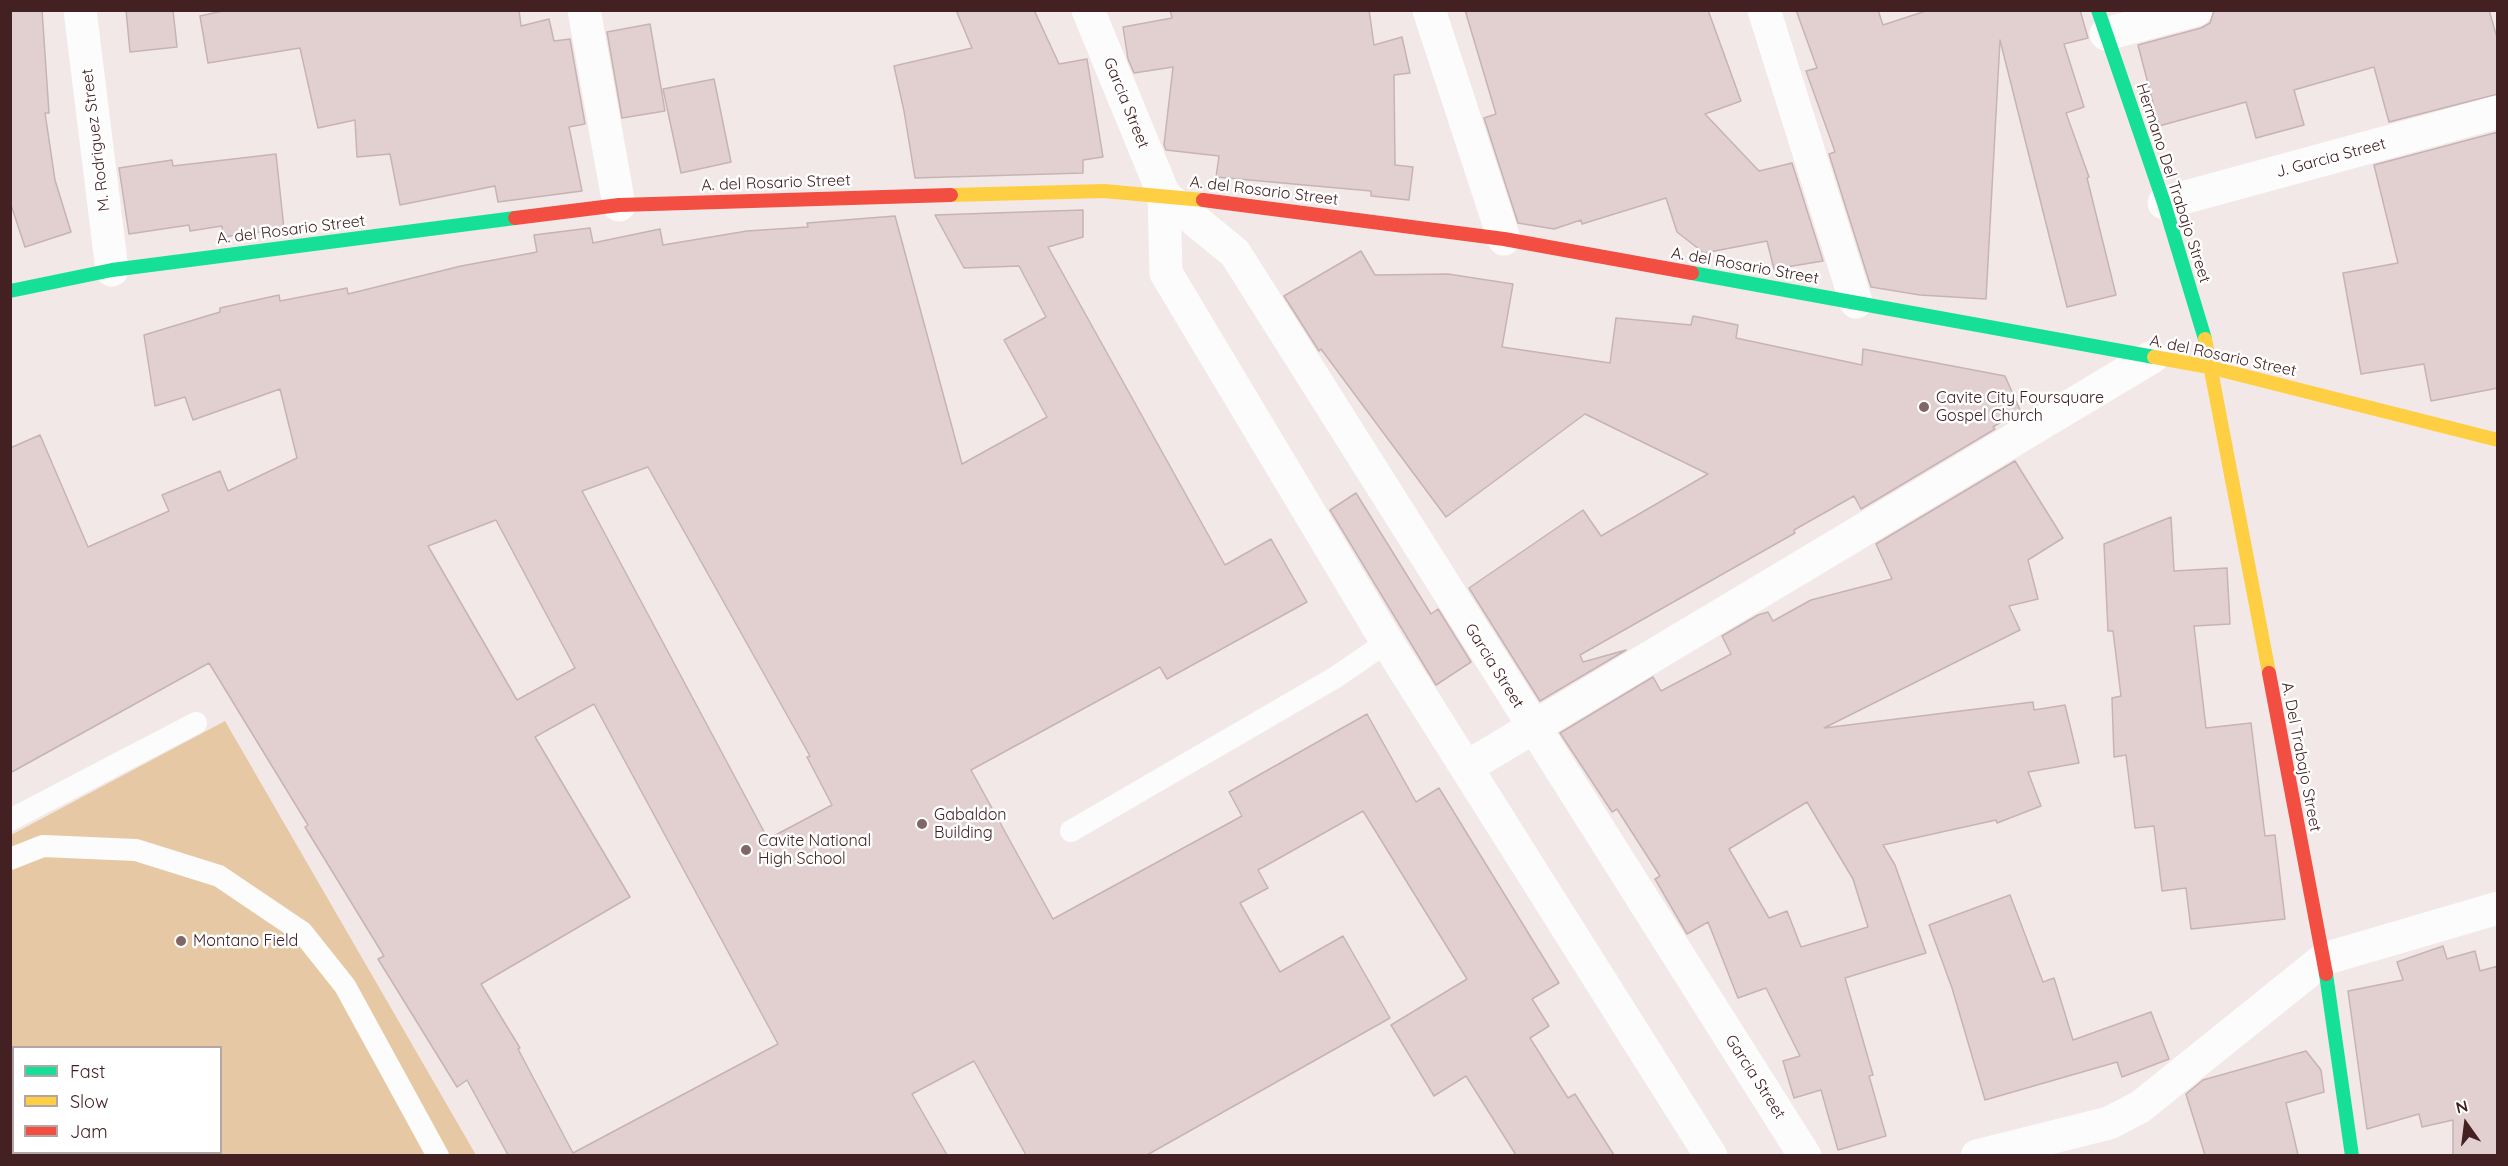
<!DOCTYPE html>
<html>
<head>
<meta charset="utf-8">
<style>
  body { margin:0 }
  #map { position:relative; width:2508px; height:1166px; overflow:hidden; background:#f2e8e8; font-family:Quicksand,sans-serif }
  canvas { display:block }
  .frame { position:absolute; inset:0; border:12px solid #432022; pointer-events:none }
  .legend { position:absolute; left:12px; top:1046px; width:210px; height:108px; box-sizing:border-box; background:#fff; border:2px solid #b4a6a7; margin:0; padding:8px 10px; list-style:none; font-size:18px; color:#432022 }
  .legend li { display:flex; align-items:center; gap:12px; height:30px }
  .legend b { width:30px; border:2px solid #b4a6a7 }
  .north { position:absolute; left:2436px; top:1094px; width:60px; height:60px; -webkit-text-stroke:4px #fff; paint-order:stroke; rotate:346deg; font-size:16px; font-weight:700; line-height:24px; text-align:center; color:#432022 }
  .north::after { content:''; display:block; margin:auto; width:21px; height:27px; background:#432022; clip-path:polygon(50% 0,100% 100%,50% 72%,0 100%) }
</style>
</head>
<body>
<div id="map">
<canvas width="2508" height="1166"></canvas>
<div class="frame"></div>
<ul class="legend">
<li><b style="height:8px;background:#16e098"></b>Fast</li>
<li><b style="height:8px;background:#ffcf43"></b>Slow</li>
<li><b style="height:8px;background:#f24e42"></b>Jam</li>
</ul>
<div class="north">N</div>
</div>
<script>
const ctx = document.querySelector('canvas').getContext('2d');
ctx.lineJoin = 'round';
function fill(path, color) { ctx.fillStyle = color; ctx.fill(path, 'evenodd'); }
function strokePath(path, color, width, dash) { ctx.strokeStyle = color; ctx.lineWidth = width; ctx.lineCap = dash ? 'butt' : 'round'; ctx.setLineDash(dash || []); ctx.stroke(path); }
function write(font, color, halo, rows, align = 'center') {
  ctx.font = font + ' Quicksand,sans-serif'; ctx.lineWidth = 5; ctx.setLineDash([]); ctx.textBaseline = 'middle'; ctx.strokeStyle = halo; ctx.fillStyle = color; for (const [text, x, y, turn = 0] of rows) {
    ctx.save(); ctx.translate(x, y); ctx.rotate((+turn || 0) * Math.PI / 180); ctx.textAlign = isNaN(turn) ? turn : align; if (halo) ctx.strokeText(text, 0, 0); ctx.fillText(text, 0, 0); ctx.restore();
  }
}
fill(new Path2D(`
  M225,721L476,1155L11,1156V835ZM14,1048H220V1152H14Z`), '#e6c9a4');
const building = new Path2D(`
  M10,10H42L49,113H45L55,180L71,232L25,247L10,202Z
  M126,10H173L177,47L130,52Z
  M227,10H519L521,26L549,19L554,41L570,39L585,124L569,127L582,191L498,202L495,186L400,205L390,154L357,157L355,120L318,128L300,48L208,63L200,16Z
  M956,10H1034L1059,64L1087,59L1103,157L1083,160V173L915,178L904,111L894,66L972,48Z
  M1170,10H1369L1374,45L1402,37L1410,73L1394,75L1395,165L1413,167L1409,200L1371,196V191L1216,177L1219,156L1166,150L1164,145L1173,67L1134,73L1128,59L1123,27L1172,18Z
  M1465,10H1708L1741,101L1705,114L1759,171L1792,163L1823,261L1774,269L1767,241L1704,253L1677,232L1666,198L1582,224L1581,220L1554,229L1518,223L1484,118L1496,114Z
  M1796,10H1878L1883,25L1929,10H2080L2088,38L2064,44L2084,107L2066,113L2089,177L2087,178L2116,295L2067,307L2000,40L1986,299L1920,295L1871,287L1829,154L1835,152L1833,146L1806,71L1817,68Z
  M2214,10H2489L2498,41V94L2389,122L2374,67L2294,90L2304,125L2256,138L2246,102L2159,126L2138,45L2201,28L2210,23Z
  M650,24L665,111L622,118L607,32Z
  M714,79L731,162L681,173L663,89Z
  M2498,132V388L2431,401L2424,364L2361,374L2343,273L2398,263L2374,165Z
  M276,154L284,229L223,237L222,226L190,231L189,225L129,234L119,168L172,160L173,166Z
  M1083,210V237L1048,247L1225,565L1271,539L1307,602L1167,679L1160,667L971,770L1053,919L1242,816L1229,792L1367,714L1416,802L1439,788L1559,983L1532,999L1549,1026L1530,1038L1568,1098L1575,1094L1614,1155H1516L1466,1076L1434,1096L1391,1025L1467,979L1363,811L1258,870L1268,888L1240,903L1280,972L1343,936L1390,1018L1147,1155H1026L974,1061L912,1094L947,1155H508L467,1080L457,1087L378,959L384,956L305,827L308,825L209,663L10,773V448L40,435L88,547L169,511L162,495L220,471L228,491L297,458L280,389L193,420L185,397L155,406L144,335L220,312V308L279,295L280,301L347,288L348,294L461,266L537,252L534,235L590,228L593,243L660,229L663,245L747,231L808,227L807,223L895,216L962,464L1047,417L1004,340L1046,317L1019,266L964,268L935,215ZM648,467L810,756L807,757L832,805L768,839L582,491ZM496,520L575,668L517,700L428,546ZM594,704L778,1044L573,1153L518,1049L520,1048L481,984L630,897L535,737Z
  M1361,251L1375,275L1448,274L1513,284L1502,347L1610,363L1616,318L1691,325L1693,316L1738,325L1736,338L1862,365L1863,349L2005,376L2020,410L1993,427L1995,429L1861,509L1854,496L1794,530L1795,533L1580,655L1583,662L1626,650L1540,701L1469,588L1583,510L1601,536L1708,474L1585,414L1446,517L1321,349L1319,351L1284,296Z
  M2015,461L2063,538L2028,560L2038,599L2009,606L2020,630L1824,728L2033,702L2034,710L2065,705L2079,763L2028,772L2041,806L1997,823L1996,820L1883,845L1895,865L1926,953L1845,978L1873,1075L1869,1076L1886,1136L1838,1150L1821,1090L1794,1098L1783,1061L1800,1056L1766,988L1738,998L1708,922L1687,934L1655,879L1660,876L1617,809L1612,812L1560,733L1653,677L1661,691L1731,654L1722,636L1758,615L1768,612L1773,621L1811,600L1892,579L1876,544ZM1807,802L1853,879L1868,927L1801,947L1787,911L1769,918L1729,849Z
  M1356,493L1431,614L1438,609L1471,662L1436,685L1330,510Z
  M2171,517L2174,571L2227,568L2230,624L2194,626L2206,728L2251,723L2265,836L2275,835L2285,919L2191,929L2186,888L2162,891L2154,826L2135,828L2126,755L2114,757L2112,698L2121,696L2113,631H2108L2104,544Z
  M2010,895L2043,982L2054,978L2073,1040L2151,1012L2169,1059L2122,1077L2117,1062L1985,1100L1952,988L1929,925Z
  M2443,946L2447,959L2475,951L2480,971L2498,966V1155H2453V1120L2422,1127L2419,1114L2367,1129L2348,991L2403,980L2397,962Z
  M2306,1051L2321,1070L2324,1092L2286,1103L2298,1155H2205L2186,1094L2203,1080Z`);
fill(building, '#e2d0d0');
strokePath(building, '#c7b3b4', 1.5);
strokePath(new Path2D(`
  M10,820L196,723
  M1071,831L1336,677L1387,642
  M10,859L43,846L136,850L219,876L302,932L345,986L438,1156`), '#fdfcfc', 22);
strokePath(new Path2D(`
  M80,10L112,270
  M584,10L619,205
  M1088,10L1164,195L1166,273L1387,642L1711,1156
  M1429,10L1504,239
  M1764,10L1856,302
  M2106,34L2196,10
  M1164,195L1235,253L1805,1156
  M2164,203L2498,112
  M1467,767L2152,357
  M1977,1156L2109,1123L2140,1107L2324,959L2498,908`), '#fdfcfc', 33);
strokePath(new Path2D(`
  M2098,10L2164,203L2205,339
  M1692,273L2154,357
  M10,291L112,270L515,218
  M2326,974L2352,1156`), '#16e098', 14);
strokePath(new Path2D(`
  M951,195L1104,191L1203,200
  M2205,339L2269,673
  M2154,357L2209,367L2498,440`), '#ffcf43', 14);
strokePath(new Path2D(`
  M1203,200L1504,239L1692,273
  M515,218L619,205L951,195
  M2269,673L2326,974`), '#f24e42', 14);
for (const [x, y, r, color] of [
  [1924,407,6,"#806667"],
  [922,824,6,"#806667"],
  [746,850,6,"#806667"],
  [181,941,6,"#806667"]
]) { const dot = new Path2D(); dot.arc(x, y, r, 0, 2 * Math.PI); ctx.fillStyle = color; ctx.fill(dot); strokePath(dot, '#fff', 2); }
write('16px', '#432022', '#fff', [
  ["Garcia Street",1126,103,68],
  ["M. Rodriguez Street",96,140,-97],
  ["J. Garcia Street",2331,158,-15],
  ["A. del Rosario Street",776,183,-2],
  ["Hermano Del Trabajo Street",2173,183,72],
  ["A. del Rosario Street",1264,191,7],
  ["A. del Rosario Street",291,230,-7],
  ["A. del Rosario Street",1745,266,10],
  ["A. del Rosario Street",2223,356,12],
  ["Garcia Street",1494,666,58],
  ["A. Del Trabajo Street",2301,757,79],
  ["Garcia Street",1755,1077,57]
]);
write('16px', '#432022', '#fff', [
  ["Cavite City Foursquare",1936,398],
  ["Gospel Church",1936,416],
  ["Gabaldon",934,815],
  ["Building",934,833],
  ["Cavite National",758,841],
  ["High School",758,859],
  ["Montano Field",193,941]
], 'left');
</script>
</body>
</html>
